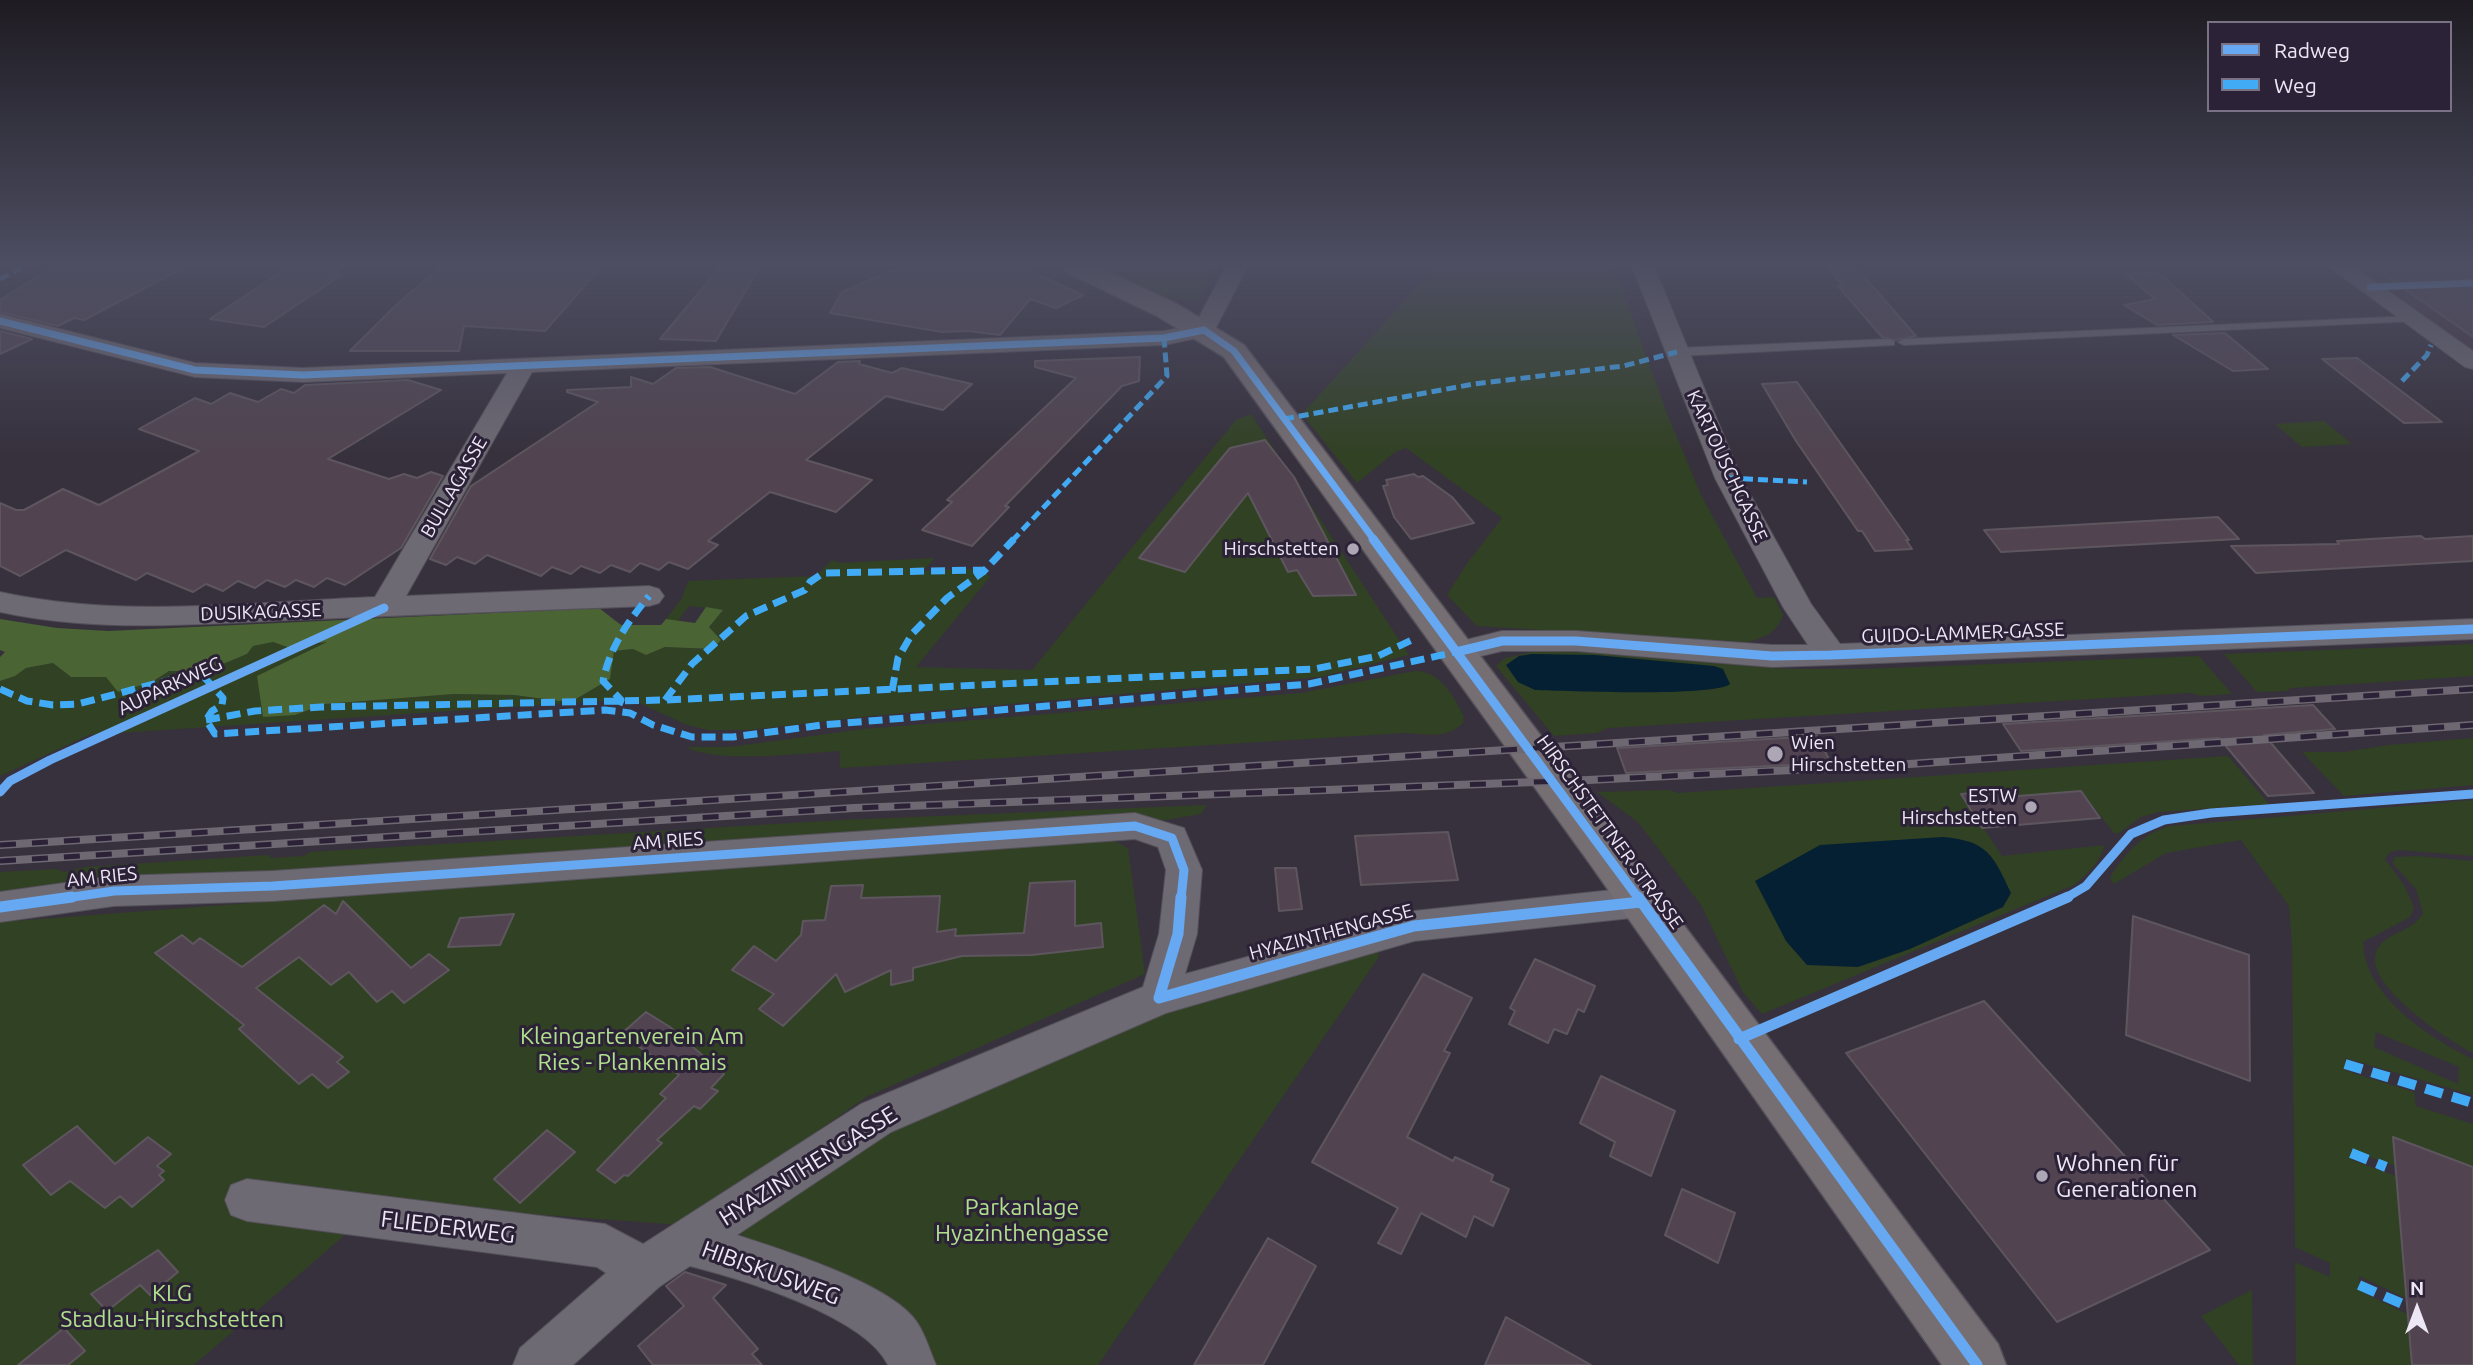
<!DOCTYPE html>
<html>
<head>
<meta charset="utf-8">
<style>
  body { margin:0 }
  #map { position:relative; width:2473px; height:1365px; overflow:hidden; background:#37313d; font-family:Ubuntu,sans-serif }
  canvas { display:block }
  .legend { position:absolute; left:2207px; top:21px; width:245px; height:91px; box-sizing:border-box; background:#2c2238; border:2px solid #797184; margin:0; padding:9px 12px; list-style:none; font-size:21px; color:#ede7f5 }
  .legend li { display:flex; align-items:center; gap:14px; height:35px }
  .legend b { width:35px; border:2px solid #797184 }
  .north { position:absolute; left:2382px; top:1274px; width:70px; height:70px; -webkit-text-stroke:5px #2c2238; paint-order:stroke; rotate:0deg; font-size:19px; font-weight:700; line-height:28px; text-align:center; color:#ede7f5 }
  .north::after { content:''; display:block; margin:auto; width:24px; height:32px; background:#ede7f5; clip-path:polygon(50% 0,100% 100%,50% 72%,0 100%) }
</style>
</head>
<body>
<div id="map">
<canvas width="2473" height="1365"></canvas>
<ul class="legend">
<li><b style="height:9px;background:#66a8f1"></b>Radweg</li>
<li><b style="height:9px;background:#42abf6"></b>Weg</li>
</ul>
<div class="north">N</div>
</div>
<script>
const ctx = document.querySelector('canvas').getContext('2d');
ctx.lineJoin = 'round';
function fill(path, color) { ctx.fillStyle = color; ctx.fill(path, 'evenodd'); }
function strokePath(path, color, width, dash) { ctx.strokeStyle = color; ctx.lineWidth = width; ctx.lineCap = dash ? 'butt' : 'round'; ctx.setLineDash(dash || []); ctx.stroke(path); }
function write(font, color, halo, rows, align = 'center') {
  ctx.font = font + ' Ubuntu,sans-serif'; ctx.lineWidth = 6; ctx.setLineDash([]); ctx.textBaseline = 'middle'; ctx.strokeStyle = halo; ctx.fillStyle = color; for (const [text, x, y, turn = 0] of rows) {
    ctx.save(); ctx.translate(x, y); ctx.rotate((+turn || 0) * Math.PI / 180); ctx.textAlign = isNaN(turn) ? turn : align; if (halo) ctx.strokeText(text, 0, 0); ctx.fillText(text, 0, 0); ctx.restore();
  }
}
fill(new Path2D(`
  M2346,266H2473V355Z`), '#453743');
fill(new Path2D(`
  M1102,266H1218V268L1197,300L1192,301L1154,294L1105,270Z
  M1436,266H1614L1666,411L1701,495L1757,598L1774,597L1783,615C1777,633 1765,637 1748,642L1477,626L1447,595L1466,565L1502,518L1406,448L1395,452L1357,483L1302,414Z
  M1251,414L1409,655L1320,677L871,716L749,730H708L687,725L631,699L89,735L0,776V681L15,676L26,668L53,663L71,677H106L152,683L169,671H206L247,654L253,646L273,642L287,647L330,642L295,715L325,704L454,694L514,695L559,701L576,699L610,679L613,651L633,649L646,655L665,647L713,649L721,640L709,627L723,610L689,606L678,621L666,619L682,598L688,581L816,576L832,560L840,563L935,558L923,571L981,568L990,577L916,667L1032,670L1236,420Z
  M2324,421L2352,444L2302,447L2275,424Z
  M2473,644V676L2291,688L2286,691L2257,692L2224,654Z
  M1537,651L1595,653L1785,669H1863L2199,656L2232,694L2202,696L2190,693L1608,728L1597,733L1554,736L1496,666L1505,658Z
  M1415,671C1441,671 1453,696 1464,716L1463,723C1445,740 1427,734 1404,733L840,768V751C803,753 717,764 686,747H729L864,729L1301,693Z
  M2473,738V785L2344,796L2302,752H2345L2388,745Z
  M2228,756L2269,804L2159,812L2141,817L2119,833H2114L2081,791L2018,796L2014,789L1961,794L2002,856L2105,845C2099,863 2089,873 2074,885L1762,1014L1743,992L1701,905L1638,822L1597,792L1669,790L1678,793Z
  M2473,800V856L2399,850L2390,852L2385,859L2404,885L2414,907L2410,917L2363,942C2365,997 2428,1037 2473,1059V1095L2345,1058L2346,1071L2414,1092L2416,1106L2473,1124V1167L2393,1137L2395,1166L2351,1150L2352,1160L2396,1176L2406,1298L2359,1276L2360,1291L2407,1314L2412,1365H2296L2295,1262L2330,1277V1263L2295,1247L2292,945L2289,906L2241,840L2166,853L2114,884L2110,877C2126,853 2142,833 2171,826ZM2376,1032L2459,1067L2458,1084L2374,1047Z
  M1207,805L1201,814L1154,822L0,897V872L57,869L64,872L86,867L269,855L271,858L304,856L310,852L842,820Z
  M1108,838L1128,848L1145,974L868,1096L681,1225L382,1203L194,1365H0V922Z
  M2417,856L2473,861V1053C2449,1041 2360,983 2377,950C2386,932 2413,932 2423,913L2416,889L2393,864L2395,857Z
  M1377,945L1379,957L1098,1365H936L920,1335L880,1305L730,1229L941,1100L1066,1044Z
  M2252,1290L2253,1365H2239L2201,1316Z`), '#314123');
fill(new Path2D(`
  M706,607L723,610L709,627L721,640L713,649L665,647L646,655L633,649L614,651L610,679L576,699L559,701L514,695L454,694L325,704L295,715L263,717L257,676L327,642L287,647L273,642L253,646L247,654L206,671H169L152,682L118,692L106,677H71L53,663L26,668L15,676L0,681V657L5,652L0,650V619L57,628L108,631L599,608L621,625H661L666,619L695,623Z`), '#4a6433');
fill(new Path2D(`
  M1532,654L1595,655L1714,666L1723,669L1730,684C1714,697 1565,691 1535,690L1518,682L1506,665L1519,656Z
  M1943,837C1988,841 1993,855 2011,893L2003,907L1910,949L1858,967L1807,965L1786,941L1755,881L1820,845Z`), '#051f33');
const building = new Path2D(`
  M54,266H187L84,320L74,318L58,326L0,312V300Z
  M290,266H344L334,273L343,274L264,327L210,319Z
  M442,266H602L545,331L464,326L459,351H350L398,303Z
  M721,266L759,268L716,341L660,339Z
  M902,266H957L967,271L977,266H1019L1083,295L1056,308L1030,299L1000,335L968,331L942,332L830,313L842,292Z
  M1826,266H1855L1916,336L1896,340L1882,337L1838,286H1843Z
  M2372,266H2464L2473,272V337Z
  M2158,272L2210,319L2213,322L2157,325L2124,305L2155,299L2126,274Z
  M0,331L32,339L0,354Z
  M2225,333L2268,369L2233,371L2173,335Z
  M1140,357L1139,381L1122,386L1005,506L1009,507L972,546L922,530L952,502L947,500L1076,378L1035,367V361Z
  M2357,358L2388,381L2442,422L2404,423L2322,359Z
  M860,361L859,364L892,373L902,368L972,384L943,410L886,396L806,460L872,480L836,512L770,492L708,541L718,545L688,569L669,562L659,570L640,563L630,572L611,565L600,573L581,566L571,574L552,567L541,576L487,555L475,564L457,557L446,565L430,559L471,486L598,402L567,392V390L631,387V377L653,384L676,368L710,367L795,394L838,362Z
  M408,380L441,390L328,459L389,479L404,474L417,478L431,472L443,476L401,548L345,585L327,578L314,587L296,580L285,587L267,580L255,588L238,581L223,591L206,584L193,592L147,573L136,580L66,550L20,576L0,566V503L16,510H24L63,489L99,505L199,451L139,429L195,398L211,404L230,393L258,402L281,389L294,393L305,385Z
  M1797,382L1909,540H1906L1912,549L1875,551L1862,531H1858L1796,441L1762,384Z
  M1265,440L1294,477L1356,595L1313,596L1297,570L1288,572L1248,493L1185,572L1139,558L1230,448Z
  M1414,474L1418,477L1423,476L1452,497L1474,523L1411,539L1394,517L1383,486L1388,485L1386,480Z
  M2218,517L2239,539L2001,552L1984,530Z
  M2421,536L2425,539L2473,536V561L2256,573L2231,546L2339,544L2337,541Z
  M2313,705L2335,729L2264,735L2314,793L2268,796L2219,738L2021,751L2003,724Z
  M1817,736L1831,763L1626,773L1617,748Z
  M2014,789L2018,796L2081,791L2100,818L1982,828L1961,794Z
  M1448,832L1458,880L1361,885L1355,836Z
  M1275,868H1296L1302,909L1279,911Z
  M1075,881V926L1101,923L1103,947L1032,955L962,956L913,968V980L891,985V970L845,992L836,974L783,1026L759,1009L774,994L732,970L754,946L776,961L801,935L803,921L825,920L831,886L863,885L861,898L940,896L937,932L956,929L955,936L1024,933L1030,883Z
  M343,901L411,968L429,954L449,970L404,1003L392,991L377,1002L349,972L331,985L299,957L256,988L343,1057L337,1062L349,1072L328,1088L312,1074L299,1084L239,1029L244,1025L155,953L182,935L193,944L200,938L242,967L324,905L336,914Z
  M514,914L500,945L448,947L460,918Z
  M2133,916L2249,955L2250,1081L2126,1035Z
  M1535,959L1595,986L1584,1012L1578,1009L1567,1034L1554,1029L1548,1043L1509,1024L1515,1011L1510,1008Z
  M1423,974L1472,998L1444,1051L1450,1053L1407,1137L1453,1161L1455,1157L1493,1175L1491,1181L1509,1189L1493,1226L1474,1216L1466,1237L1421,1213L1401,1254L1378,1243L1398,1208L1312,1162Z
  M1984,1001L2210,1250L2057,1322L1846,1053Z
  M646,1012L670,1027L724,1074L711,1088L718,1091L700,1109L694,1106L657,1140L662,1143L628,1176L624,1175L615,1183L597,1170L666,1098L660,1094L679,1075L621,1034Z
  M1601,1076L1675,1111L1651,1176L1610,1156L1615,1142L1580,1123Z
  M77,1126L115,1164L148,1137L171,1154L157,1166L164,1171L159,1175L164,1180L132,1207L120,1196L105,1208L70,1181L51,1195L23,1165Z
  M547,1130L575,1152L520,1203L494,1179Z
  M2393,1137L2473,1167V1365H2412Z
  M1682,1189L1735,1213L1718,1263L1665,1235Z
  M1268,1238L1316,1266L1263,1365H1194Z
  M158,1250L178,1272L150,1295L140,1285L107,1311L91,1294Z
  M685,1272L726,1285L713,1298L758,1349L752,1354L762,1365H653L638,1346L684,1306L666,1286Z
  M1506,1317L1591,1365H1485Z
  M64,1328L85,1351L68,1365H18Z`);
fill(building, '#514450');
strokePath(building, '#5e565e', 2);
const lane = new Path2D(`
  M2413,316L2417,317V321L1904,345L1898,342L1904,339Z
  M1890,339L1894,341V345L1677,356L1671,352L1677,348Z`);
const street = new Path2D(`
  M1226,266H1248L1212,335L1164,345L532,372L406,596L649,586L659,589L664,596L659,603L649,606C530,610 411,615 292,620C194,624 97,633 0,612V592C123,619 251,602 375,597L507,373L303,382L195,377L0,328V314L195,363L303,368L1164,331L1195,325Z
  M1632,266H1654L1741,478L1811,604L1840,644L2473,619V639L1831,665L1772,667L1576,651H1502L1456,662L1445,659L1441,652L1445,645L1502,631H1576L1772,645H1808L1783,607L1715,478Z
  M2328,266H2353L2473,351V369L2465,367Z
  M1135,813L1184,828L1202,870L1197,934L1185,974L1414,911L1641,887L1654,891L1659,902L1654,913L1641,917L1414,941L1166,1013L891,1132L737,1235C783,1250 881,1281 912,1316C924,1329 929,1349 936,1365H888C865,1316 741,1279 690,1266L659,1287L573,1365H513L520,1348L606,1273L597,1267L247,1221L231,1215L225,1200L231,1185L247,1179L605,1224L643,1244L861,1104L1143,987L1159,934L1166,870L1158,847L1135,839L273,901L114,906L0,922V892L114,876L273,871Z`);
const secondary = new Path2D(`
  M1062,266H1096L1177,304L1244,345L1620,840L1998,1344L2006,1365H1942L1590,864L1224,357L1157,316L1066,272Z`);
strokePath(lane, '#54505a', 2);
strokePath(street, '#54505a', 2);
strokePath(secondary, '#54505a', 3);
fill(lane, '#6e6a73');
fill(street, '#6e6a73');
fill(secondary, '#756e73');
const rail = new Path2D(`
  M0,845L2473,689
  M0,861L854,808L1588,780L1895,765L2473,725`);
strokePath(rail, '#6d6872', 8);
strokePath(rail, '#2c2238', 5, [16]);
strokePath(new Path2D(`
  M0,279L25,266
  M2402,381L2427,355L2431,345
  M1284,419L1474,384L1623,366L1677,352
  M1728,478L1807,482
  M1012,541L1167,376L1164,338`), '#42abf6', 5, [10, 5]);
strokePath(new Path2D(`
  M0,689L27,701L53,705L78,704L177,678L204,677L223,698L222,705L212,711L206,720L215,734L605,710L630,713L653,725L692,737H733L822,725L1309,684L1456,652
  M892,691L898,658L912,634L947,598L983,572L1014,539
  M665,700L692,664L746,616L805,590L810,582L823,573L984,570
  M619,705L621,700L603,681C610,647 627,623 649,596
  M206,720L255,711L321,707L665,700L1314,669L1378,656L1414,639`), '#42abf6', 7, [14, 7]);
strokePath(new Path2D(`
  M2345,1064L2473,1103
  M2351,1153L2386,1167
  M2359,1285L2407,1306`), '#42abf6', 10, [18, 10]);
strokePath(new Path2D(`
  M2370,287L2473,283
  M0,321L195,370L303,375L1164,338L1204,330
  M1204,330L1234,351L1375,541`), '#66a8f1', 7);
strokePath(new Path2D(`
  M1373,539L1639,899
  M1456,652L1502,641H1576L1772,656L1831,655L2473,629
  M0,792L10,781L50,760L384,608
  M59,899L114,891L273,886L1135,826L1172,838L1184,870L1181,899
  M2064,899L2086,886L2131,834L2164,820L2211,813L2473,794`), '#66a8f1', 9);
strokePath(new Path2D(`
  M1638,897L1977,1365
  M0,907L72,897
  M1159,998L1178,934L1181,897
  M1159,998L1414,926L1641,902
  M1739,1039L2068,897`), '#66a8f1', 11);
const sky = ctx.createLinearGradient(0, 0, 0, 457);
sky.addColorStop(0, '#1e1b22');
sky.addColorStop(0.58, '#4d4e62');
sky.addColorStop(1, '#4d4e6200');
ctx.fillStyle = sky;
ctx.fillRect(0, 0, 2473, 457);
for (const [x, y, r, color] of [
  [1353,549,7,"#ada7b5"],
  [1775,754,9,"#ada7b5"],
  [2031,807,7,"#ada7b5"],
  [2042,1176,7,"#ada7b5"]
]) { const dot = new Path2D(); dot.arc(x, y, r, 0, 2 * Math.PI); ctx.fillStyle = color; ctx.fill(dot); strokePath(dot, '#2c2238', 2.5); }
write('19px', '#ede7f5', '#2c2238', [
  ["KARTOUSCHGASSE",1727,466,65],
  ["BULLAGASSE",454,487,-60],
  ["DUSIKAGASSE",261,612,-2],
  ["GUIDO-LAMMER-GASSE",1963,633,-2],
  ["AUPARKWEG",170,686,-25],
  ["HIRSCHSTETTNER STRASSE",1610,832,54],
  ["AM RIES",668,841,-4],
  ["AM RIES",102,877,-6],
  ["HYAZINTHENGASSE",1331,932,-15]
]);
write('19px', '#ede7f5', '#2c2238', [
  ["Hirschstetten",1339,549],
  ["Wien",1791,743,"left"],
  ["Hirschstetten",1791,765,"left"],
  ["ESTW",2017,796],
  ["Hirschstetten",2017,818]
], 'right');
write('23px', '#b0e08b', '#2c2238', [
  ["Kleingartenverein Am",632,1036],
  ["Ries - Plankenmais",632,1062],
  ["Parkanlage",1022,1207],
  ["Hyazinthengasse",1022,1233],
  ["KLG",172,1293],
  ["Stadlau-Hirschstetten",172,1319]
]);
write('23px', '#ede7f5', '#2c2238', [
  ["Wohnen für",2056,1163],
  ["Generationen",2056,1189]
], 'left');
write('23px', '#ede7f5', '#2c2238', [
  ["HYAZINTHENGASSE",808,1166,-32],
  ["FLIEDERWEG",448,1227,7],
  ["HIBISKUSWEG",771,1273,20]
]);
</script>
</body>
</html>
